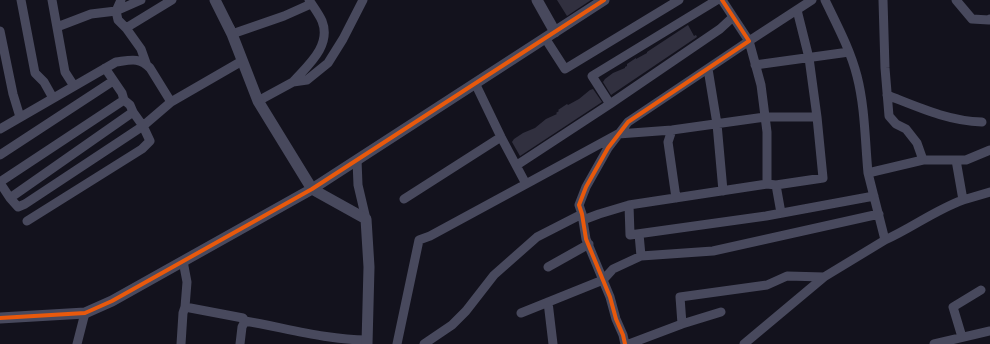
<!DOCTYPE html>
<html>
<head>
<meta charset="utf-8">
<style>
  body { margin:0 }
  canvas { display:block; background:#13121d }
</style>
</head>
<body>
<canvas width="990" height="344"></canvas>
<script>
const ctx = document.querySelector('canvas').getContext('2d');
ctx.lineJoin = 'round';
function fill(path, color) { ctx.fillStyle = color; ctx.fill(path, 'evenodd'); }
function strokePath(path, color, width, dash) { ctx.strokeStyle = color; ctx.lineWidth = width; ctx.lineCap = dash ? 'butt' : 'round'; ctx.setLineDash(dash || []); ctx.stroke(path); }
fill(new Path2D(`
  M557,0H591L567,16Z
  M688,25L694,36L696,35L697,37L611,95L603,82L605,79L613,73L625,68V67L627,66V64L636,58V59L647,53V52Z
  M593,89L602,102L520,156L512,142L514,139L523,133L535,128L546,119L557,114L556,113L559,111L558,110L567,104L568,105L579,99L590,90Z`), '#31303f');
strokePath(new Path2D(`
  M21,0L35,73L44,82L53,98
  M52,0L65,72L74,86
  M141,0L116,11L118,20L126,28L172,0
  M717,0L592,76L610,104L720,29L733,17
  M825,0C837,25 850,49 857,76C865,107 865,141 868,173L923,160
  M883,0L885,68L889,116L896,124L906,129L917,143L923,160H966L990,150
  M956,0L972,19L989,20L990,19
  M57,27L91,14L116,11L121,0
  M126,28L141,49L146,63
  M230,28L232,34L284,16L311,4
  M0,31L13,94L20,117
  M545,38L565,69L679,0
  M755,65L849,52
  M708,69L717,124L723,191
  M293,82C307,66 332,46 322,21C320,16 313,6 309,0
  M475,83L501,137L526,184L618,134L672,130L765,117H817
  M887,95C918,107 948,121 982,122
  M258,101L293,82L307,80L328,63L343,39L363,0
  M0,129L116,62C131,60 139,57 150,68L171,102L242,61
  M672,130L668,142L676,198
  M0,155L113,81
  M357,160L358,185L366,219
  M517,165L610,104
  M868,173L885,240C912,228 935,210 963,200L956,160
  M0,182L124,100
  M0,183L10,198L18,207L25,204L143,126L171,102
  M767,184L776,185L823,178L817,117L809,58L797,10
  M776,185L781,213
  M10,198L133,112
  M404,199L501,137
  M963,200L990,192
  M629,205L767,184V132L761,85L749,41L812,0
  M583,220L599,214L629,205L630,235L766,216L874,196
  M27,221L142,149L150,141L143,126L133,112L130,105L124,100L122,93L105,68
  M639,234L641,256
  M548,267L589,244
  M548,302L553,344
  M185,307L243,318L245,321C286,328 326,340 367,340
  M521,313L603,280L613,269L641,256L713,251L879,214
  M682,324L680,297L767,285L787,276L824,277
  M962,337L953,307L981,290
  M77,344L85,313
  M181,344L183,313L185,307L187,282L183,261
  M240,344L242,327L245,321
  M397,344L419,240L430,236L526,184
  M424,344L452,325L466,311L494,275L537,237L582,214
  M625,344L623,335L616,319L610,297L586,239L582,214L579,205L586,187L608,148L628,122L749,41L722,0
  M629,344L682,324L721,312
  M744,344L824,277L885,240
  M934,344L990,331`), '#48495d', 9);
strokePath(new Path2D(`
  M215,0L232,34L258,101L312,189L366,219L369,267L367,344
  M537,0L555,32
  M0,318L85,313L112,301L312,189L604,0`), '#48495d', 11);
strokePath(new Path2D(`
  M0,318L85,313L112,301L312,189L604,0
  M625,344L623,335L616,319L610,297L586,239L582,214L579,205L586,187L608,148L628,122L749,41L722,0`), '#e8590c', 4);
</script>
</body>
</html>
